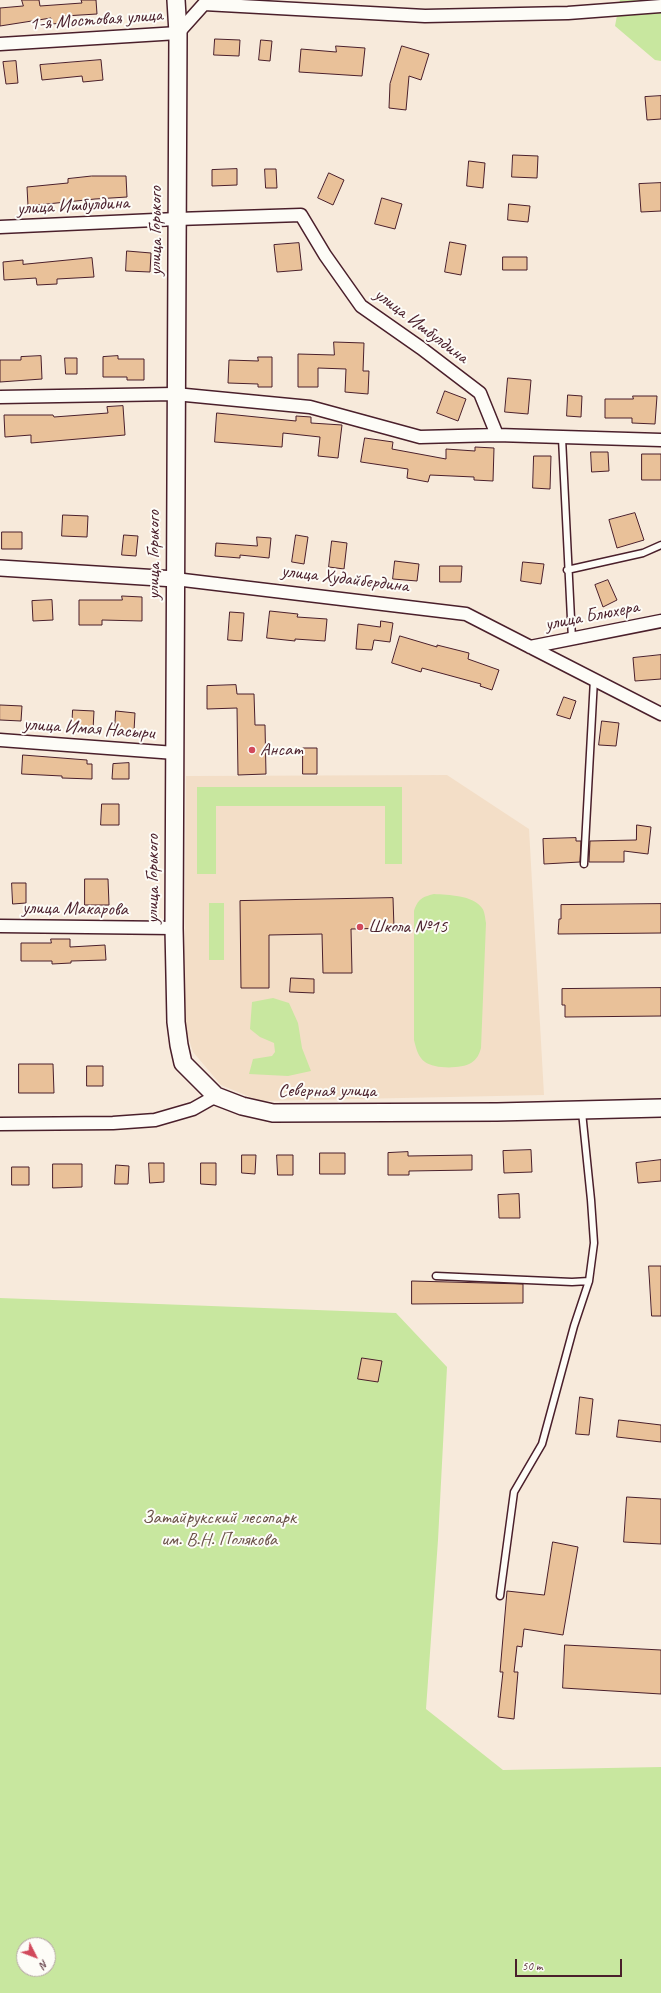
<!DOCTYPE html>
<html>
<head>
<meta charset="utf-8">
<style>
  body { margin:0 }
  #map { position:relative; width:661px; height:1993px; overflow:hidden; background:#f7eadb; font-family:Caveat,sans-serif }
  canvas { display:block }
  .north { position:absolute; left:16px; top:1937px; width:40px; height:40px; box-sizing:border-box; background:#fdfcf7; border:1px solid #b5a4a5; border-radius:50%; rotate:132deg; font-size:11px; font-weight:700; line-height:16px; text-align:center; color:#4a1f2b }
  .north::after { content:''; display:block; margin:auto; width:14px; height:18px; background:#d1495b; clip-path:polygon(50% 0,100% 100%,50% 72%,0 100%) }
  .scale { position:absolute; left:515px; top:1959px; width:107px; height:18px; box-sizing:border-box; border:2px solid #4a1f2b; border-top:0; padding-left:5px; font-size:12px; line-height:14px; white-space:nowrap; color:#4a1f2b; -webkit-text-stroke:3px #fdfcf7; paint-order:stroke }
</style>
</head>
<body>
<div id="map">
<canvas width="661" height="1993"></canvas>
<div class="north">N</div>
<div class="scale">50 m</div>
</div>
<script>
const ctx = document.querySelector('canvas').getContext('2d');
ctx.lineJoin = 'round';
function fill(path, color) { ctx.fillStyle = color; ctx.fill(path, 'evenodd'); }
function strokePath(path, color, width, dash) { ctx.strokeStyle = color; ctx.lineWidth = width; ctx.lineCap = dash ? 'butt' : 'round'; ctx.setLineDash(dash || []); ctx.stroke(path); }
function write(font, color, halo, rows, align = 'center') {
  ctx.font = font + ' Caveat,sans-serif'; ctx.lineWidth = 4; ctx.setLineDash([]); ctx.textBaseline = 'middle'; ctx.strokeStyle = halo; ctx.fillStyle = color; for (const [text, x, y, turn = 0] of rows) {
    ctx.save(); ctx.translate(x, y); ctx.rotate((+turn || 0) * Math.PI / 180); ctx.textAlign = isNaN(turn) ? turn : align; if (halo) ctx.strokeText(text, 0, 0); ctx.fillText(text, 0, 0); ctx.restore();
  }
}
fill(new Path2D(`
  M447,775L529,829L544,1095L260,1101L221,1085L193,1052L184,1025L186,776Z`), '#f3dec7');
fill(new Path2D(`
  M620,0H661V61L655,60L615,26Z
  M197,787H402V864H385V806H216V874H197Z
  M434,894C448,895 473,895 482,908C485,912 485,918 486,923L481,1048C479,1055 477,1059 471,1063C461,1069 434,1069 425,1062C418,1057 416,1048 414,1040V911C418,899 422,897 434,894Z
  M209,903H224V960H209Z
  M273,998L289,1003L298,1023L302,1048L311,1071L288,1076L249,1074L253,1059L272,1056L275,1052L274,1043L260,1037L250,1029L252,1002Z
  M0,1298L396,1313L447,1367L438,1540L426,1709L503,1770L661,1767V1993H0ZM24,1945H48V1969H24Z`), '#c8e79f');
const building = new Path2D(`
  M22,0H39L40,6L82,3L81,0H96L97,14L64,16L65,23L51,24V18L0,26V8L23,6Z
  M215,39L240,40L239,56L214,55Z
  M261,40L272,41L270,61L259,60Z
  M336,46L365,48L362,76L299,72L301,49L336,52Z
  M402,46L429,54L421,80L409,76L406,110L389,108L390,84Z
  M101,60L103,80L83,82L82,76L42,80L40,65Z
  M16,61L18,83L6,84L3,62Z
  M661,96V119L647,120L645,97Z
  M513,155L538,156L537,178L512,177Z
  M469,161L485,163L483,188L467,186Z
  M237,169V185L212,186V170Z
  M265,169H276L277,188H266Z
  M329,173L344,180L333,205L318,198Z
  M92,176H126L127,197L95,199L28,206L27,187L68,183V179Z
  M661,183V211L641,212L639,184Z
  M382,198L402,204L395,229L375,224Z
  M509,204L530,206L528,222L508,220Z
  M450,242L466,245L461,275L445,272Z
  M299,243L302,270L277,272L274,245Z
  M127,251L151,253L150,272L126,271Z
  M503,257H527V270H503Z
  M92,258L94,277L57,279V284L37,285L36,278L4,280L3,262L23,260V264Z
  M334,342L364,343L363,371H369L368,394L345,392L346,369L318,368V387H298V354L334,355Z
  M41,356L42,379L0,382V360H21V357Z
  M118,356V359H144V380H127V377H103V357Z
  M258,357H272V387H258V384L228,383L229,360L258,361Z
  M65,358H77V374H66Z
  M508,378L531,380L528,414L505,412Z
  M445,391L466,399L458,421L437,413Z
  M568,395L582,396L581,417L567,416Z
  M633,396H657L655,424L632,423V418H605V399H633Z
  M123,406L125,435L31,443V435L5,437L4,415H53L54,417L108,413L107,407Z
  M217,413L296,421V416L311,417V423L342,425L338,458L318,456L320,437L283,433L282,447L215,442Z
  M365,438L393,442L392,449L446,459V449L475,451V447L494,448L493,481L474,480V477L430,475L428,482L407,478L408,469L361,462Z
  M591,452H608L609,471L592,472Z
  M642,454H661V480H642Z
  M534,456H551L550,489L533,488Z
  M635,513L644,540L617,548L609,520Z
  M63,515L88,516L87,537L62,536Z
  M2,532H22V549H2Z
  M124,535L138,536L136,556L122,555Z
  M296,535L308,537L304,564L292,562Z
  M257,537L271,538L269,558L240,555V558L215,556L216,543L257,546Z
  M332,541L347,543L344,569L329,567Z
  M395,561L419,564L417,581L393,579Z
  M523,562L544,564L541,584L521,581Z
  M440,566H462L461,582H440Z
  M608,580L617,600L603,607L595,585Z
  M122,596L142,597V621L102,620V625H79V600H122Z
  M52,600L53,620L33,621L32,601Z
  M270,611L298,614L297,617L327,619L325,641L295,639V641L267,638Z
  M230,612L244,613L242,641L228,640Z
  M381,621L393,623L390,642L374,640L372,650L356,649L358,624L380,627Z
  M400,636L437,647V645L469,653L468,659L499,670L492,690L480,686L481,684L422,668L421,672L392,663Z
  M661,655V679L635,681L633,658Z
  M236,685L237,694H254L255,725H265L266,774L238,775L237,708L207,709V686Z
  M564,697L576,701L570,719L557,715Z
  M0,705L22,706L21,721L0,720Z
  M73,710L94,711L93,730L72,729Z
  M116,711L135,713L134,731L115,730Z
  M602,721L619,723L616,746L599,745Z
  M303,748H317V774H303Z
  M23,755L87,760V764H92V779L62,778V776L22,774Z
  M129,763V779H112L113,764Z
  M102,804H119V825H101Z
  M637,825L651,827L648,854L624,851V862H589L590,841L636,840Z
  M576,838V841H581L580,862L544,864L543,839Z
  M85,879H108L109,905H85Z
  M12,883H26V903L13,904Z
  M393,898L394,928L351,929L352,973H323L322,934L269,935V988H241L240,901Z
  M661,904V933L558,934L559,919H561V905Z
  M51,939H70V947L105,945L106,960L71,961V963L52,964V961H21V943H51Z
  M291,978L314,979V993L290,992Z
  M661,988V1016L565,1017V1005H562V989Z
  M19,1064H53L54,1093H19Z
  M87,1066H103V1086H87Z
  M531,1150L532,1172L504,1173L503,1151Z
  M408,1152V1156L472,1155V1170L409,1171V1175H388V1153Z
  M320,1153H345V1174H320Z
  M242,1155H256L255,1174L242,1173Z
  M277,1155H293V1175H278Z
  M661,1160V1181L638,1183L636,1163Z
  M149,1163H164V1182L150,1183Z
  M201,1163H216V1185L201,1184Z
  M53,1164H82V1187L53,1188Z
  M116,1165L129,1166L128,1184H115Z
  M12,1167H29V1185H12Z
  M519,1194L520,1218H499L498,1195Z
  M649,1266H661V1316H652Z
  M412,1281L523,1284V1303L412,1304Z
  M362,1358L382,1361L378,1382L358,1379Z
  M580,1397L593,1399L589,1435L576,1434Z
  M619,1420L661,1425V1442L617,1437Z
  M627,1497L661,1499V1544L624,1542Z
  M553,1542L578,1547L563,1635L524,1629L522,1647L517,1646L514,1672H518L514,1719L498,1717L503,1672H500L507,1591L544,1595Z
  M565,1645L661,1650V1694L563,1688Z`);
fill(building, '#e9c199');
strokePath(building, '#4a1f2b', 1);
const service = new Path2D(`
  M562,438L572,639
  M567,570L643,553L661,545
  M584,864L594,679
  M436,1276L572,1282L589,1281
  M500,1596L514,1492L542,1444L574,1326L589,1281L594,1243L591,1200L582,1112`);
const minor = new Path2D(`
  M0,44L178,33L204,4L425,16L568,13L661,6
  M0,227L177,219L301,215L325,255L361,306L421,348L480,393L497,435
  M0,397L175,394L310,407L420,437L497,435L661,440
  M175,579L466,614L661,714
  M530,647L661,621
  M0,740L175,753
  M0,926L174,928
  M0,1124L113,1123L155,1120L193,1109L216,1096`);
const tertiary = new Path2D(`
  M0,568L175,579`);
const secondary = new Path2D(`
  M176,0L178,33L174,928L176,1022L179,1045L183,1063L216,1096L242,1106L273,1113L497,1112L661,1108`);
strokePath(service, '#4a1f2b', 9);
strokePath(minor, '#4a1f2b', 15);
strokePath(tertiary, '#4a1f2b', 18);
strokePath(secondary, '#4a1f2b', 20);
strokePath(service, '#fdfcf7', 6);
strokePath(minor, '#fdfcf7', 12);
strokePath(tertiary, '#fdfcf7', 15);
strokePath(secondary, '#fdfcf7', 17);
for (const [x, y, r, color] of [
  [252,750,4,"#d1495b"],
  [360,927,4,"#d1495b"]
]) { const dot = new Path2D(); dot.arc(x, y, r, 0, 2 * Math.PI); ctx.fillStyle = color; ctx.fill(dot); strokePath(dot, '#fdfcf7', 1.5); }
write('19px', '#4a1f2b', '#fdfcf7', [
  ["1-я Мостовая улица",96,20,-4],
  ["улица Ишбулдина",73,206,-3],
  ["улица Горького",156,231,-90],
  ["улица Ишбулдина",421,326,37],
  ["улица Горького",154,555,-90],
  ["улица Худайбердина",345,579,7],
  ["улица Блюхера",592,616,-11],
  ["улица Имая Насыри",89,729,4],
  ["улица Горького",153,879,-90],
  ["улица Макарова",75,909,1],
  ["Северная улица",327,1091]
]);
write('19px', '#4a1f2b', '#fdfcf7', [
  ["Ансат",260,750],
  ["Школа №15",368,927]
], 'left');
write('19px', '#6a5148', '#fdfcf7', [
  ["Затайрукский лесопарк",219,1518],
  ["им. В.Н. Полякова",219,1540]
]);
</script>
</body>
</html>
